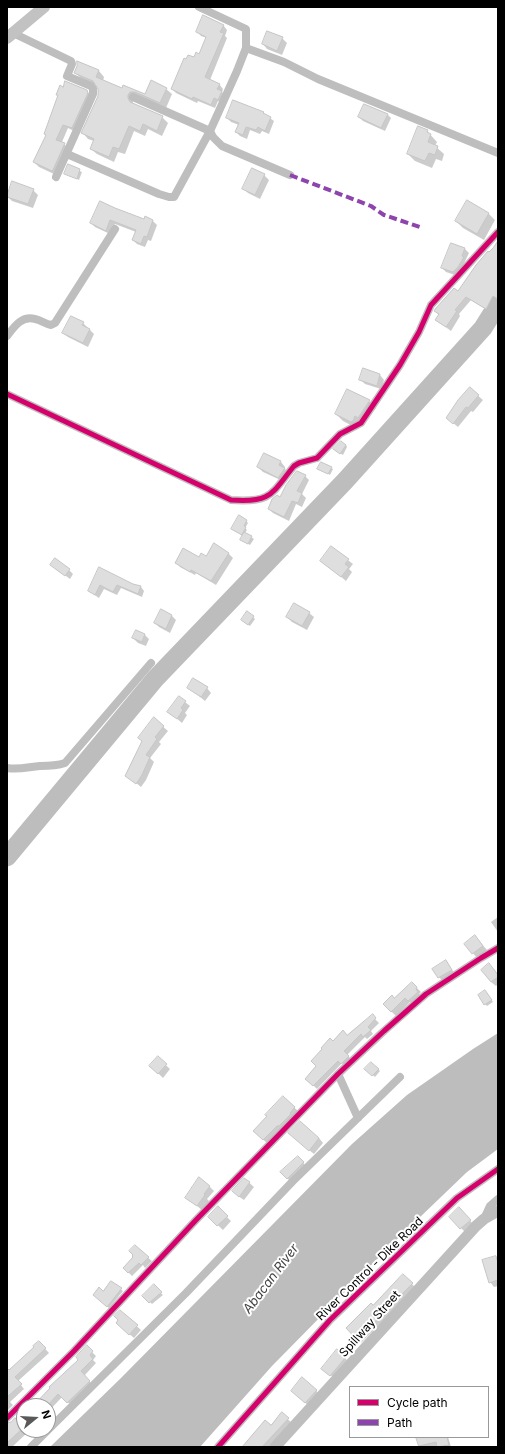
<!DOCTYPE html>
<html>
<head>
<meta charset="utf-8">
<style>
  body { margin:0 }
  #map { position:relative; width:505px; height:1454px; overflow:hidden; background:#fff; font-family:Inter,sans-serif }
  canvas { display:block }
  .frame { position:absolute; inset:0; border:8px solid #000; pointer-events:none }
  .legend { position:absolute; left:349px; top:1386px; width:140px; height:52px; box-sizing:border-box; background:#fff; border:1px solid #999; margin:0; padding:5px 7px; list-style:none; font-size:12px; color:#000 }
  .legend li { display:flex; align-items:center; gap:8px; height:20px }
  .legend b { width:20px; border:1px solid #999 }
  .north { position:absolute; left:16px; top:1398px; width:40px; height:40px; box-sizing:border-box; background:#fff; border:1px solid #999; border-radius:50%; rotate:72deg; font-size:11px; font-weight:700; line-height:16px; text-align:center; color:#000 }
  .north::after { content:''; display:block; margin:auto; width:14px; height:18px; background:#595959; clip-path:polygon(50% 0,100% 100%,50% 72%,0 100%) }
</style>
</head>
<body>
<div id="map">
<canvas width="505" height="1454"></canvas>
<div class="frame"></div>
<ul class="legend">
<li><b style="height:5px;background:#d6006c"></b>Cycle path</li>
<li><b style="height:5px;background:#8e44ad"></b>Path</li>
</ul>
<div class="north">N</div>
</div>
<script>
const ctx = document.querySelector('canvas').getContext('2d');
ctx.lineJoin = 'round';
function fill(path, color) { ctx.fillStyle = color; ctx.fill(path, 'evenodd'); }
function strokePath(path, color, width, dash) { ctx.strokeStyle = color; ctx.lineWidth = width; ctx.lineCap = dash ? 'butt' : 'round'; ctx.setLineDash(dash || []); ctx.stroke(path); }
function write(font, color, halo, rows, align = 'center') {
  ctx.font = font + ' Inter,sans-serif'; ctx.lineWidth = 4; ctx.setLineDash([]); ctx.textBaseline = 'middle'; ctx.strokeStyle = halo; ctx.fillStyle = color; for (const [text, x, y, turn = 0] of rows) {
    ctx.save(); ctx.translate(x, y); ctx.rotate((+turn || 0) * Math.PI / 180); ctx.textAlign = isNaN(turn) ? turn : align; if (halo) ctx.strokeText(text, 0, 0); ctx.fillText(text, 0, 0); ctx.restore();
  }
}
fill(new Path2D(`
  M498,1033V1149L467,1172L392,1244L272,1366L200,1447H50L121,1378L352,1144L407,1095L473,1049Z`), '#bdbdbd');
fill(new Path2D(`
  M223,25L227,30L225,36L227,38L210,80L219,84L223,89L222,92L226,96L222,103L218,101L215,108L198,101L197,103L176,93L172,89L194,58L200,55L207,38L201,36L197,31Z
  M282,38L287,43L282,55L267,49L263,44Z
  M78,62L99,71L104,77L103,81L123,89L124,86L145,95L166,89L172,94L166,108L133,101V104L162,117L168,123L162,136L148,129L145,136L134,131L125,154L118,152L114,162L97,154L91,149L94,141L88,139L83,133L99,96L98,85L81,78L75,73Z
  M64,88L87,91L91,96L76,132L68,128L62,142L69,149L56,175L39,167L34,162L47,135L59,96Z
  M263,113L274,121L269,134L262,131L260,134L250,130L247,139L240,136L236,132L239,125L231,122L227,118Z
  M387,114L391,118L385,131L363,121L359,117Z
  M427,131L437,142L435,146L444,154L442,161L436,159L432,168L415,161L408,154Z
  M68,166L82,172L79,180L65,173Z
  M264,175L269,180L260,199L248,193L244,189Z
  M33,190L38,195L33,208L12,201L7,196Z
  M115,209L144,221L152,220L157,225L151,241L148,240L145,247L137,244L133,240L136,232L115,224L110,234L95,227L91,223Z
  M488,213L495,220L484,240L463,228L456,221Z
  M498,242V299L490,312L471,300L459,314L460,316L451,331L436,320L439,315L435,311L458,292Z
  M465,249L469,253L458,276L446,272L442,268Z
  M83,323L94,334L88,347L68,337L63,333Z
  M364,370L380,375L384,380L381,389L365,384L360,379Z
  M470,389L483,400L473,412L471,411L458,427L452,422Z
  M369,401L376,408L358,429L343,421L336,414Z
  M346,445L347,447L343,455L336,451Z
  M265,454L281,462L285,467L284,468L289,473L283,481L263,472L258,467Z
  M331,468L333,469L330,475L319,469Z
  M305,476L309,480L302,494L306,498L302,507L296,504L289,521L273,513L269,509Z
  M246,521L248,523L245,528L247,530L245,533L254,539L250,545L241,540L243,536L232,529Z
  M332,548L353,564L349,569L352,572L346,581L322,561Z
  M228,553L233,558L216,585L196,573L195,575L180,567L176,562Z
  M51,565L69,570L73,574L70,579Z
  M100,569L133,585L141,587L144,591L142,597L121,588L117,595L104,589L99,598L93,594L89,591Z
  M161,611L172,616L176,620L170,633L159,627L155,623Z
  M309,613L314,617L307,630L292,622L287,617Z
  M253,617L255,619L250,626L244,622Z
  M144,634L149,639L146,646L138,643L133,638Z
  M188,687L207,688L211,693L205,701Z
  M185,702L190,706L185,713L187,715L182,723L169,712Z
  M154,719L168,731L159,742L161,744L150,758L154,762L146,780L141,787L130,778Z
  M498,917V932L491,922Z
  M475,936L487,950L477,958L465,944Z
  M446,961L455,974L443,982L433,969Z
  M494,969L498,975V984L496,986L491,982Z
  M412,983L421,992L419,994L422,997L413,1005L410,1002L396,1016L384,1004L394,999Z
  M487,993L493,1002L487,1006L485,1004Z
  M372,1016L379,1023L371,1031L373,1034L367,1039L365,1037L347,1055L352,1060L345,1067L342,1063L317,1089L310,1082L333,1042L347,1036Z
  M158,1058L170,1069L163,1078L151,1066Z
  M371,1063L380,1071L375,1077L366,1069Z
  M283,1097L299,1112L268,1144L259,1136Z
  M294,1138H319L323,1143L314,1154Z
  M298,1157L308,1168L292,1183L281,1172Z
  M245,1179L254,1187L244,1200L238,1196Z
  M209,1186L214,1191L207,1199L209,1201L202,1210L187,1198Z
  M218,1208L231,1221L223,1230L209,1217Z
  M459,1209L474,1225L466,1233L450,1217Z
  M135,1247L152,1261L145,1268L143,1265L132,1276L124,1268L134,1257Z
  M496,1257L498,1259V1286L494,1287L490,1282Z
  M403,1275L416,1288L361,1343L347,1328L373,1307Z
  M111,1283L123,1291L109,1308L94,1295L104,1292Z
  M154,1286L163,1295L152,1304L144,1296Z
  M120,1311L141,1330L134,1338L121,1327L119,1321Z
  M39,1342L49,1353L18,1381L24,1389L10,1402L13,1405L7,1411L10,1414L7,1418V1373Z
  M87,1347L96,1356L93,1360L96,1363L84,1376L93,1385L72,1406L62,1397L48,1412V1406H40L80,1360Z
  M337,1350L347,1360L333,1377L325,1371Z
  M302,1379L321,1395L310,1407L292,1391Z
  M282,1414L292,1423L270,1447H244L271,1426Z
  M15,1419L24,1428V1430L28,1432L12,1447H7V1427Z
  M421,1437H448L451,1447H421L417,1438Z`), '#0003');
strokePath(new Path2D(`
  M7,857L155,679L345,481L483,328L498,304`), '#bdbdbd', 19);
const building = new Path2D(`
  M203,15L224,25L220,32L224,33L205,77L220,84L217,89L222,91L218,100L214,98L211,105L193,97L192,99L171,89L184,58L186,59L188,55L194,57L196,52L199,54L206,37L196,32Z
  M267,31L283,37L277,51L262,44Z
  M77,61L99,70L96,77L122,88L123,85L145,94L151,80L167,88L160,103L135,92H130L128,95V98L130,102L163,116L157,131L143,124L140,131L129,126L119,149L113,147L109,157L90,149L94,139L81,133L98,96V89L93,81L74,73L77,66Z
  M65,81L87,90L88,93L72,128L63,125L56,140L65,143L53,170L52,171L33,162L46,135L44,134L58,95H56L60,85L63,87Z
  M233,100L264,112L263,113L271,117L265,131L258,127L256,130L246,127L243,135L235,132L239,123L226,118Z
  M364,104L388,114L381,128L358,117Z
  M418,126L428,130L427,132L431,134L428,142L438,146L435,155L429,153L425,161L407,154Z
  M68,164L80,169L77,179L64,174Z
  M252,168L265,174L255,195L242,189Z
  M12,181L34,189L28,204L7,197Z
  M467,200L489,213L477,234L455,221Z
  M100,201L115,208L144,219L145,216L153,220L147,237L144,236L141,244L132,240L136,230L110,220L106,231L90,223Z
  M498,241V299L493,296L486,309L466,297L455,310L457,311L446,327L435,320L439,314L434,311L436,308L454,288L458,291L476,265L488,251L489,252L493,248Z
  M451,243L465,248L462,256L464,257L458,267L453,272L441,268Z
  M71,316L84,322L82,325L90,329L83,343L62,333Z
  M363,368L380,374L377,386L359,380Z
  M470,387L479,395L468,408L466,407L453,424L446,418L458,400Z
  M347,389L370,400L358,418L355,416L353,421L351,422L335,414Z
  M341,441L346,445L340,454L333,449Z
  M264,453L281,461L279,465L285,468L278,478L257,467Z
  M321,462L332,467L328,474L317,469Z
  M297,471L306,475L297,491L302,493L298,503L292,501L284,517L268,509L272,499L277,495L280,497L286,485Z
  M239,515L247,520L244,526L246,527L242,535L231,529Z
  M244,532L252,536L248,544L240,540Z
  M214,543L229,553L211,581L191,570L190,572L175,563L183,548L199,557L201,553L206,556Z
  M331,546L349,559L345,564L349,567L341,577L320,561Z
  M55,558L70,569L65,576L50,565Z
  M99,567L133,584L141,586L138,594L117,585L113,592L100,585L95,595L88,591Z
  M294,603L310,612L302,626L286,617Z
  M161,609L172,615L166,629L154,623Z
  M247,611L254,616L248,625L241,620Z
  M136,630L145,634L142,642L132,638Z
  M193,678L208,687L201,697L187,688Z
  M179,696L186,701L181,708L183,710L177,719L167,712Z
  M154,717L164,726L155,737L157,739L146,755L150,757L142,775L136,784L125,776L142,741L138,738Z
  M475,935L483,946L472,954L464,944Z
  M446,960L452,970L438,978L432,969Z
  M489,963L498,975V977L491,982L481,970Z
  M412,982L417,987L416,989L418,992L408,1001L405,998L391,1012L383,1004L392,995L394,998Z
  M485,990L492,1000L484,1005L478,995Z
  M373,1014L376,1018L368,1027L371,1030L363,1037L361,1034L344,1051L349,1056L341,1064L338,1061L313,1086L305,1079L316,1066L311,1061L322,1049L321,1048L330,1038L333,1041L343,1030L347,1035Z
  M158,1056L167,1064L158,1074L149,1066Z
  M371,1062L379,1069L372,1076L364,1069Z
  M283,1096L295,1107L290,1113L291,1114L279,1126H277L263,1140L253,1131L267,1116L265,1115Z
  M300,1121L319,1138L309,1151L288,1133Z
  M298,1156L304,1162L287,1179L280,1172Z
  M199,1177L210,1186L204,1194L205,1195L197,1206L185,1198Z
  M244,1178L250,1182L239,1197L232,1191Z
  M218,1206L228,1216L217,1226L208,1217Z
  M459,1207L471,1220L460,1229L449,1217Z
  M135,1245L149,1257L141,1265L139,1263L128,1273L123,1268L133,1257L132,1256L133,1255L129,1251Z
  M496,1256L498,1263V1280L489,1283L482,1260Z
  M403,1274L413,1283L357,1340L346,1328L371,1303L373,1305Z
  M111,1281L122,1288L107,1307L93,1295L99,1287L103,1291Z
  M154,1284L162,1292L149,1303L142,1296Z
  M120,1310L138,1325L129,1335L116,1323L118,1320L114,1316Z
  M39,1341L46,1348L15,1377L22,1384L7,1397V1368L9,1370L34,1347L33,1346Z
  M87,1345L93,1351L90,1355L93,1359L81,1371L90,1381L67,1403L58,1394L47,1406H33L50,1388L49,1387L78,1360L76,1357Z
  M337,1349L346,1357L330,1376L321,1369Z
  M302,1377L317,1390L305,1403L291,1391Z
  M282,1412L289,1418L262,1447H242L265,1420L271,1425Z
  M15,1418L24,1427L7,1443V1423L11,1422Z
  M416,1437H447L449,1445L437,1447L436,1442L419,1446Z`);
fill(building, '#dedede');
strokePath(building, '#c6c6c6', 1);
strokePath(new Path2D(`
  M13,33L71,61L72,64L67,76L91,86L93,89V94L56,177
  M246,48L284,62L318,79L498,153
  M133,97L210,131L213,137L222,146L290,175
  M67,154L159,194L169,197H174L210,131L237,71L246,48V29L199,7
  M7,336C14,327 22,315 35,319C41,320 45,324 51,325L55,323L115,229
  M7,394L231,500C272,503 271,494 294,466L299,463L317,458L340,434L361,423L400,365L419,332L431,305L498,232
  M7,768C19,770 28,767 40,766C49,766 56,766 65,763L151,663
  M338,1074L358,1118
  M484,1219L490,1206L498,1199
  M7,1418L74,1351L196,1220L338,1074L384,1031L426,994L481,958L498,948
  M48,1430L186,1293L293,1181L400,1077
  M31,1447L48,1430
  M218,1447L330,1320L457,1198L498,1169`), '#bebebe', 8);
strokePath(new Path2D(`
  M275,1447L476,1226L484,1219L498,1211`), '#bebebe', 11);
strokePath(new Path2D(`
  M7,38L44,7`), '#c2c2c2', 12);
strokePath(new Path2D(`
  M290,175L371,206L384,215L420,227`), '#8e44ad', 4, [8, 4]);
strokePath(new Path2D(`
  M7,394L231,500C272,503 271,494 294,466L299,463L317,458L340,434L361,423L400,365L419,332L431,305L498,232
  M7,1418L74,1351L196,1220L338,1074L384,1031L426,994L481,958L498,948
  M218,1447L330,1320L457,1198L498,1169`), '#d6006c', 5);
write('12px', '#000', '#fff', [
  ["River Control - Dike Road",370,1269,-44],
  ["Spillway Street",370,1324,-48]
]);
write('italic 13px', '#424242', '#fff', [
  ["Abacan River",271,1279,-53]
]);
</script>
</body>
</html>
